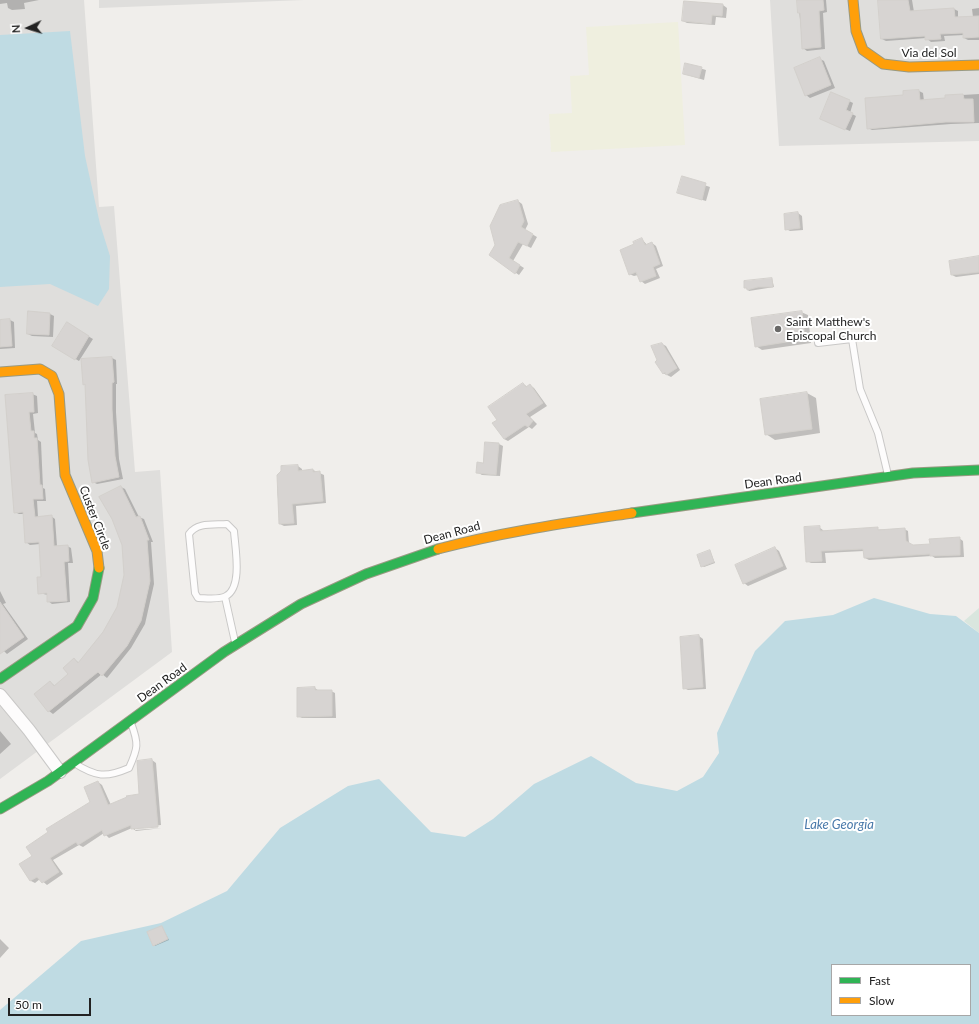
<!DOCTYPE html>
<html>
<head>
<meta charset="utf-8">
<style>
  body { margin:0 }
  #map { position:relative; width:979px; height:1024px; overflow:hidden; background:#f0eeeb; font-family:Lato,sans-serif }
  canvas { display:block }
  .legend { position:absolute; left:831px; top:964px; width:140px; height:52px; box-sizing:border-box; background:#fff; border:1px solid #a7a7a7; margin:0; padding:5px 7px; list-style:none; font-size:12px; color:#222 }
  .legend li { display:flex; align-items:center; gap:8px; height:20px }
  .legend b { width:20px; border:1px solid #a7a7a7 }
  .north { position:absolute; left:8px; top:8px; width:40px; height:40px; -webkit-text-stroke:3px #fff; paint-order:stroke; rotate:266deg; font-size:11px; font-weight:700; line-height:16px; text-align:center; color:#222 }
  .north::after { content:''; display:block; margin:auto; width:14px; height:18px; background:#222; clip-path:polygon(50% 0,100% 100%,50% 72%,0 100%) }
  .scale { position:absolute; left:8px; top:998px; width:83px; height:18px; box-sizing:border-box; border:2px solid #222; border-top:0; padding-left:5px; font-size:12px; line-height:14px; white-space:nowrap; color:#222; -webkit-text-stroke:3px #fff; paint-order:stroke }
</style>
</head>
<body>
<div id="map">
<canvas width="979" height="1024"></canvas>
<ul class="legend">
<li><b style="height:5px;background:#30b455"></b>Fast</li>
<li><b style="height:5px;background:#ff9f0a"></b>Slow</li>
</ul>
<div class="north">N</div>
<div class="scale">50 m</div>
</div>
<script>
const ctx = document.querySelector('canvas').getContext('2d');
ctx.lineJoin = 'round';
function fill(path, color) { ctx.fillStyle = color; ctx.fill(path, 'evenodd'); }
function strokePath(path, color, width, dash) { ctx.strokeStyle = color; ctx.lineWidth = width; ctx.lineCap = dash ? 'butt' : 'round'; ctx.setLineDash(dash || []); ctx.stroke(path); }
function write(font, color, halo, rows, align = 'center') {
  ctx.font = font + ' Lato,sans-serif'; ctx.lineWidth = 4; ctx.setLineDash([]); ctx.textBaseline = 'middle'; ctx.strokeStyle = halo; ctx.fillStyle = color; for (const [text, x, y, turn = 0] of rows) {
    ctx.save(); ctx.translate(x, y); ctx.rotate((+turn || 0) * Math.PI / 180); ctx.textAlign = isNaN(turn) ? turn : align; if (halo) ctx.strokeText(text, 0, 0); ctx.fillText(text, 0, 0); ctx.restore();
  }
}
fill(new Path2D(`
  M0,0H84L99,207L114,206L135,472L160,470L172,652L0,779Z
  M99,0H304L99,8Z
  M770,0H979V141L779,146Z`), '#dfdedc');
fill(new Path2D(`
  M678,22L685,145L551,152L549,114L572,113L570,76L589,75L586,27Z`), '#efefdf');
fill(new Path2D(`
  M979,608V633L964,621Z`), '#d9e6de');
fill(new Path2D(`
  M70,31L85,156L100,224L110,256L109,289L98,306L50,284L0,287V35Z
  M874,598L930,614L956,616L979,633V1024H0V1010L81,941L161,923L227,891L280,828L348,786L379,779L431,832L465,837L493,819L534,784L591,756L636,783L677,791L703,777L719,753L717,733L755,651L785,621L833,615ZM832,965H970V1015H832Z`), '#bfdbe3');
fill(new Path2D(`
  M0,0H39L24,3L25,9L12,10L8,8L7,3L0,4Z
  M798,0H826L827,12L823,13L825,49L807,51L803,48Z
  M879,0H912L914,12L954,9L958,11V18L973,17L972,9L979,8V40H968L964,38V35L944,36L945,41L931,42L926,38L886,41L882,39Z
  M723,5L727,8L726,18L716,17L715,25L687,23L683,21Z
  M820,59L824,61L835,88L810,98L806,95Z
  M686,64L706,70L704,80L684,74Z
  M919,91L923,93L924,101L946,99V96L979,94V123L951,124L872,130L868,128L904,96Z
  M849,101L853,103L850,113L856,116L850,131L825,121Z
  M683,178L710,187L706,201L678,193Z
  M518,201L522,204L528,224L525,230L537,237L531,248L523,244L513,261L524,268L519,275L490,255Z
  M798,213L802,216L803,230L790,231L786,229Z
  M642,239L647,245L652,243L656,246L663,266L656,269L660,278L645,284L641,281L638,275L634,276L629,274L635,245Z
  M979,257V274L956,277L952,275Z
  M772,279L774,287L749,291L745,287Z
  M801,312L808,315L811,343L762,350L756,346Z
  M50,314L54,316L53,337L32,336L28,334Z
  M10,320L14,322L15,348L0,349V321Z
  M67,324L93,339L79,361L54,346Z
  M662,344L666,346L680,370L671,377L663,373L658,361Z
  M112,358L116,360L117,384H116V412L119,459L123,479L97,484L93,482L86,385L84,384Z
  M523,384L528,387L530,385L534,388L547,406L530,417L537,424L532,429L529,427L508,441L504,439Z
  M807,393L816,398L820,433L775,440L766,434Z
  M32,394L37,396L38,413L33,414L35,433L37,434L38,440L41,442L43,488L45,489L46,501H37L38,517L51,516L55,519L57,546H67L71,548L73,563H68L70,602L52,604L48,601V595L39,593L42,578L40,544L30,545L26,542L24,514H19L15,512L6,396Z
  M499,444L503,446L500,476L482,475L477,472Z
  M298,466L302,469V471L313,470L324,475L326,503L296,506L297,525L284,526L280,524L277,486Z
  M121,487L125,489L139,517L144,519L153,542H151L154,584L145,624L131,648L107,678L102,674L53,714L49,711L35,694L50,682L55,686L70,674L74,659L79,663L104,632L118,607L125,575Z
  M819,527L824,531L904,529L908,531L909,544L913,546L931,545L959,538L963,541L964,557L935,558L932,556L869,560L865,558L864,551L825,553L826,563H811L807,561Z
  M775,548L779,551L787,569L748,586L744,583Z
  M710,551L715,563L704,567L702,566Z
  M0,591L6,603L3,604L28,639L7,654L0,647Z
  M699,636L703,639L706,689L688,690L684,688Z
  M315,688L319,691H331L335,693L336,718H302L298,716Z
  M0,731L11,744L0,754Z
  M152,760L156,763L161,825L135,828V830L162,828L136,831L132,828L109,838L104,833L83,847L79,845L53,860L63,874L47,885L40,879L35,883L31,881L20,865L33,856L92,803L98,782L102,785L111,805L140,795Z
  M162,927L169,940L155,946L154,945Z
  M0,939L9,948L0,958Z`), '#0003');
const building = new Path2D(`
  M797,0H823L824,10L819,11L821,47L802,49L800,13H798Z
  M878,0H908L910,11L954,8L955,17L979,16V37L963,38V33L940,34L941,39L925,40V36L881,39Z
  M684,1L723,4L722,16L712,15L711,24L682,21Z
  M820,57L831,85L805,96L794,68Z
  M685,63L702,67L699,78L683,74Z
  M919,90L920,100L945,98V95L963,94L964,99H973L974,122H946L867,129L865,98L903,95V91Z
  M831,92L850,100L846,110L853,113L845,130L820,119Z
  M682,176L706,183L702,200L677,193Z
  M518,200L524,221L521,227L533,234L527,246L518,242L509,258L520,265L515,274L489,255L495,245L490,226L500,205Z
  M798,212L800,228L785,230L784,214Z
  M642,238L645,245L652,242L660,264L653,267L656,276L640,282L636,272L629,275L620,250L634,244L633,242Z
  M979,256V272L951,275L949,261Z
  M772,278L773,287H758L747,290V288H744V281Z
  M28,311L50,313L49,335L27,334Z
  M802,311L805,339L755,347L751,318Z
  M10,319L12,346L0,347V320Z
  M67,322L89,336L75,360L52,346Z
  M662,343L677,368L666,375L665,372L663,374L655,362L657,360L651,346Z
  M112,357L114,382L112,383V409L115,456L119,477L92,483L88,460L85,384L83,385L81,359Z
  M523,383L526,387L530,384L543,403L526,414L533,421L528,427L525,425L504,439L492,423L497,420L488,407Z
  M807,392L812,429L765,435L760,399Z
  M33,393L34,412H29L31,431H34V438H37L40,485H42L43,499H33L35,517L52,515L54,546L68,545L69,561L64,562L67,601L47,602V593L38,594L37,577H41L39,542L25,543L23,512L14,513L5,395Z
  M485,442L499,443L496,475L476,473L477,462L483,463Z
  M298,465V471L313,469V472L320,471L323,501L292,504L294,523L279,524L277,475L281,471V466Z
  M121,486L136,517L140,516L149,540H147L150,581L141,621L127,646L102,676L98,672L48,712L34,694L50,681L54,686L68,674L63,668L74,658L78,663L103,632L117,607L124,575L122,545L112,519L99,497Z
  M820,526V531L878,527V530L905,528L906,541L913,545L930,544L929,539L960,537V555L930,556V554L864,558L863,549L821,551L822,561L806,562L804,527Z
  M775,547L783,566L743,584L735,565Z
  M710,550L714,562L701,567L697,555Z
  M0,602L24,637L0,654Z
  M699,635L703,687L683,689L680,637Z
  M315,687V690H332V716L297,717V688Z
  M152,759L158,827L131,829V825L104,836L102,830L78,845L76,842L50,858L59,872L42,883L37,877L30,881L19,864L32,856L26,847L48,832L46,829L90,802L84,787L98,781L108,805L127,797L126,796L139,794L137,761Z
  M162,926L168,939L153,946L147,932Z`);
fill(building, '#d7d4d2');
strokePath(building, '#d3d0cc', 1);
const lane = new Path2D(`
  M818,343L852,339L860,389L878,433L888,475
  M227,524L234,531C235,547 243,587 226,596C220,600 205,598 198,598L195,593L189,534C197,522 214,525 227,524Z
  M225,597L235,642
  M74,763C96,777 106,778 129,768C138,748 139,744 131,723`);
const street = new Path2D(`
  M0,695L29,730L60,772`);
const fast = new Path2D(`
  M632,513L913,473L979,470
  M0,679L77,626L93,598L99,568
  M0,809L48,781L224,652L301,604L366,574L438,549`);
const slow = new Path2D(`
  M853,0L856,31L863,50L883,64L909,67L979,65
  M0,372L40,369L52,376L59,394L65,475L97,551L99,568
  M438,549C502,532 566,523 632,513`);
strokePath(lane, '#c9c8c7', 8);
strokePath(street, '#c9c8c7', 14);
strokePath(fast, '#999a82', 11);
strokePath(slow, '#999a82', 11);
strokePath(lane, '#fdfcfc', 6);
strokePath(street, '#fdfcfc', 12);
strokePath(fast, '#30b455', 9);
strokePath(slow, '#ff9f0a', 9);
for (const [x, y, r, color] of [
  [778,329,4,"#6a6968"]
]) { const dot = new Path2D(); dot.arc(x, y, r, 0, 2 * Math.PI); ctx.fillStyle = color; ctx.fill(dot); strokePath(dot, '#fff', 1.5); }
write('12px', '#222', '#fff', [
  ["Via del Sol",929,53],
  ["Dean Road",773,481,-8],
  ["Custer Circle",95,518,69],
  ["Dean Road",452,533,-15],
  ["Dean Road",162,683,-36]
]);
write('12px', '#222', '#fff', [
  ["Saint Matthew's",786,322],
  ["Episcopal Church",786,336]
], 'left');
write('italic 13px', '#4a7aab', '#fff', [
  ["Lake Georgia",839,825]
]);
</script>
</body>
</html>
